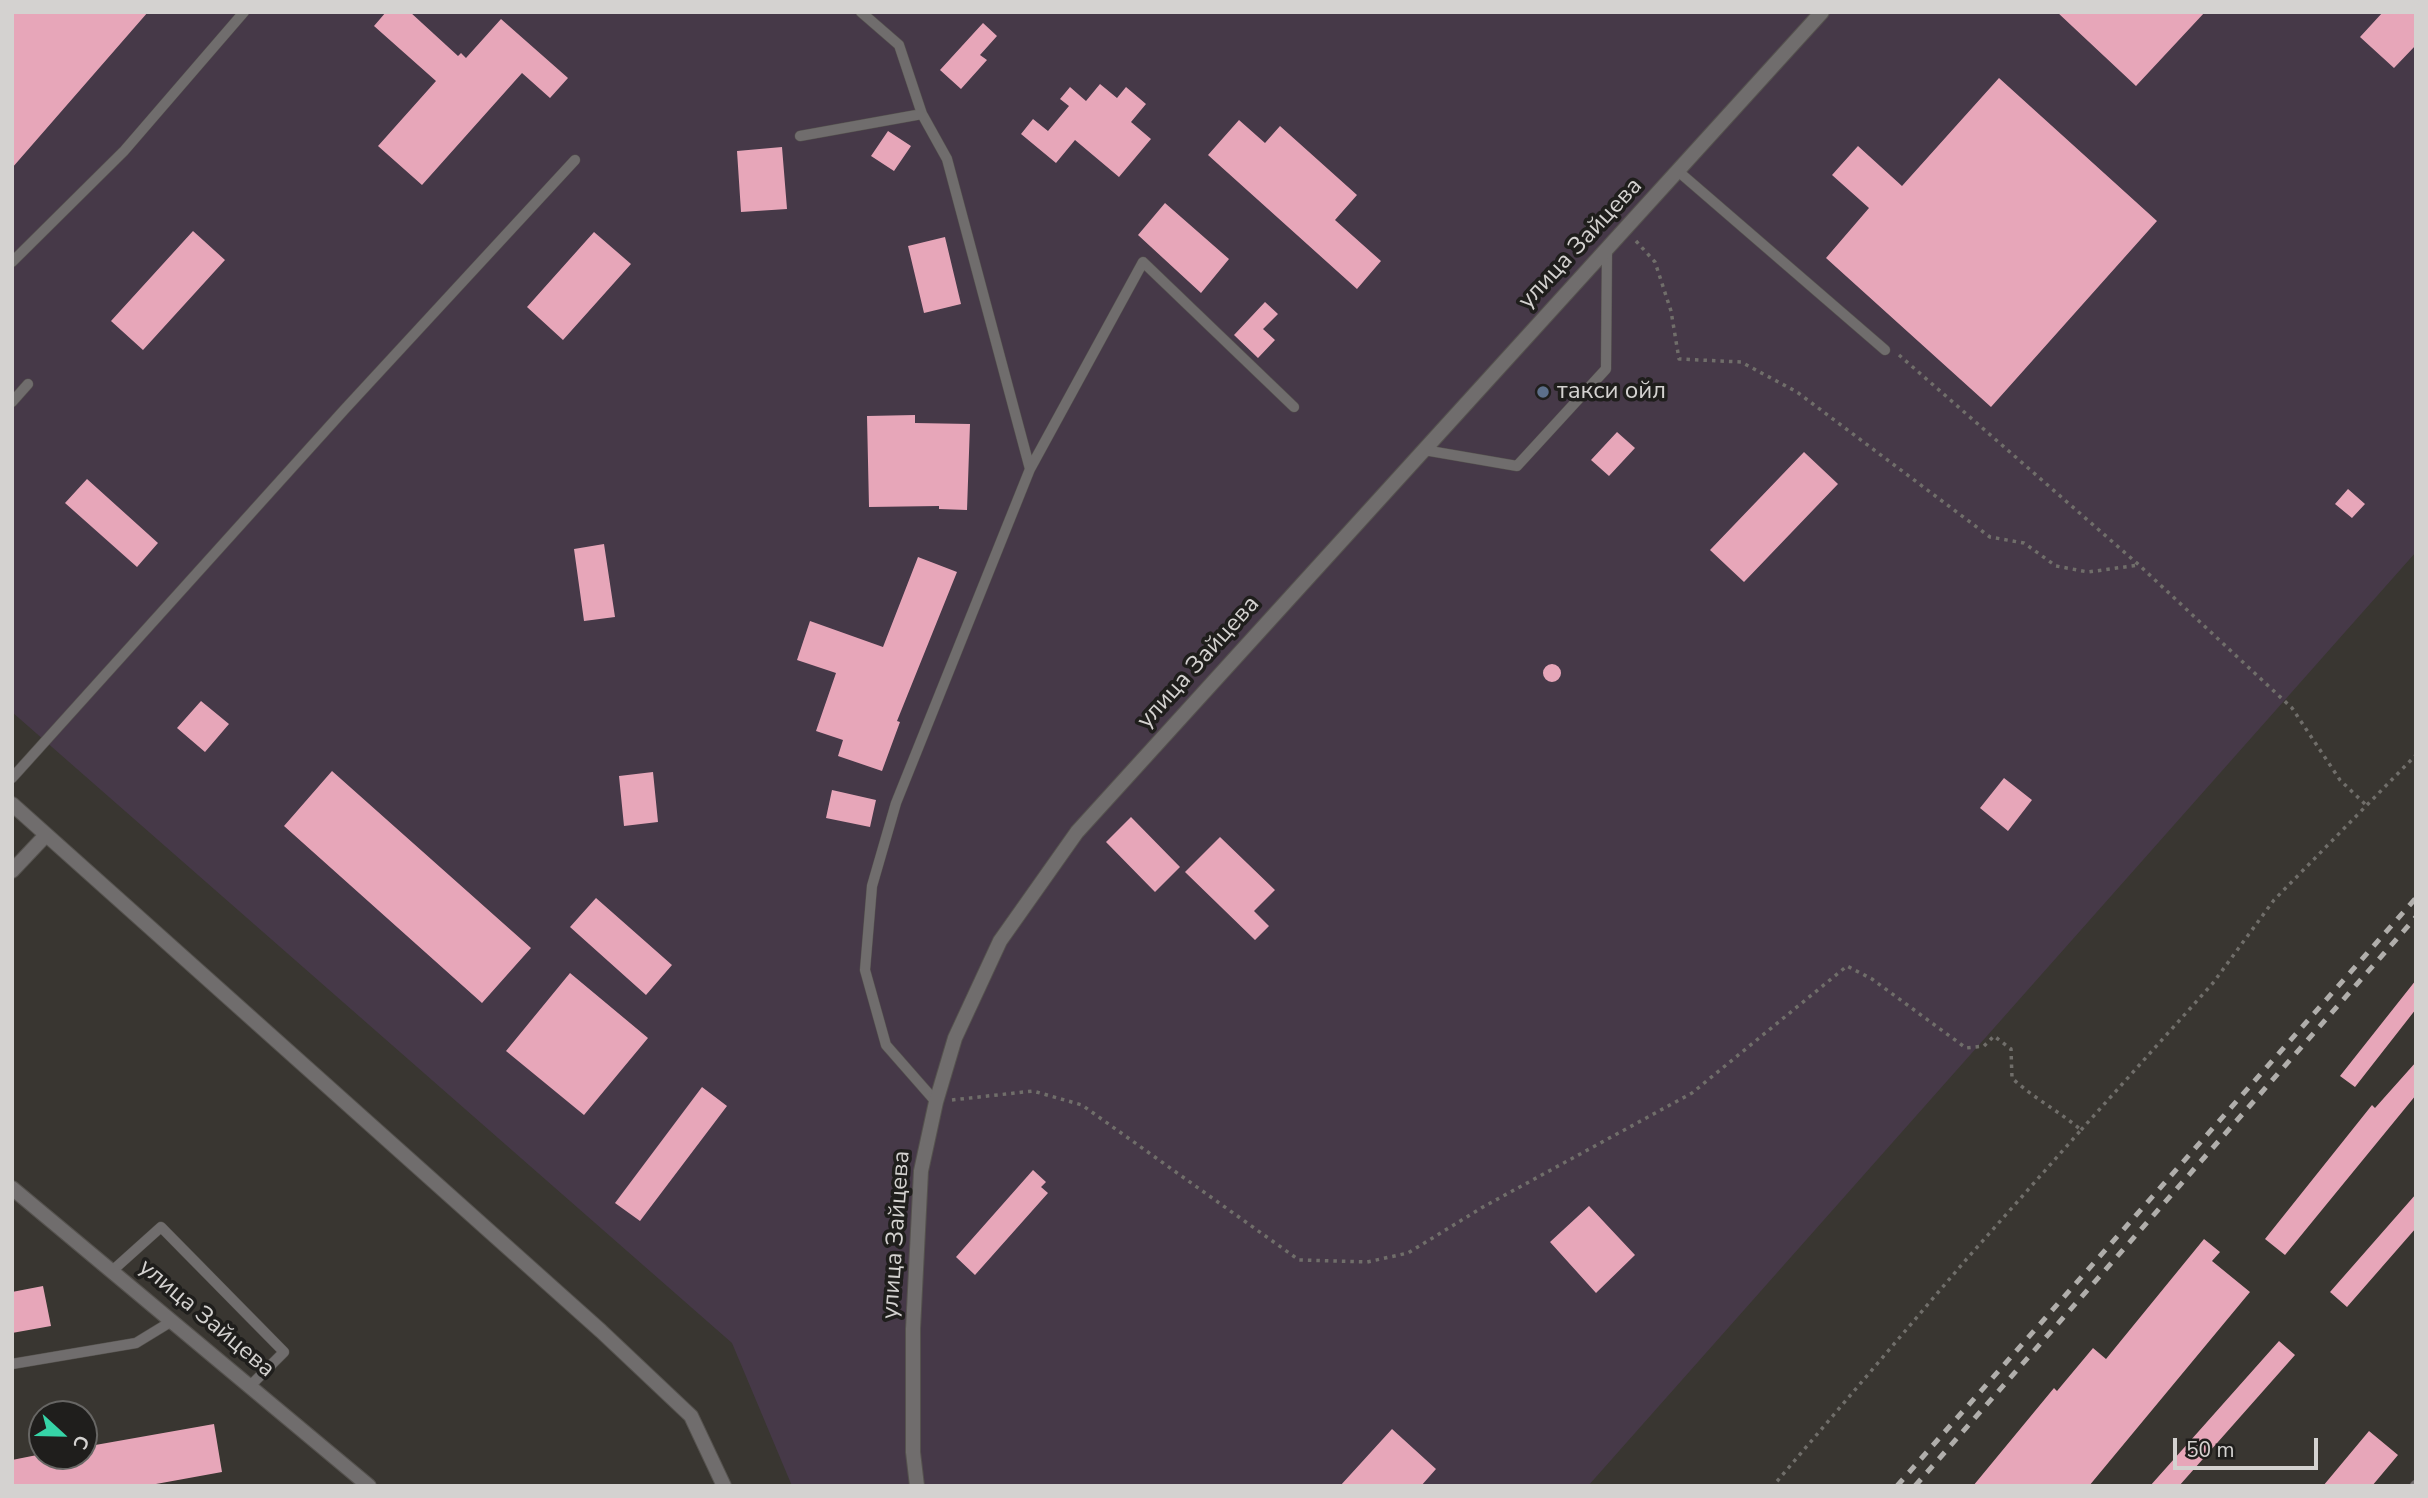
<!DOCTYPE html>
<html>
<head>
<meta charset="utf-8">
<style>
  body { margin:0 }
  #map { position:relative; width:2428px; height:1498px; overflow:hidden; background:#393631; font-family:"Nunito Sans",sans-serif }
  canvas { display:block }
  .frame { position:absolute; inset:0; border:14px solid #d4d2d0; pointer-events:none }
  .north { position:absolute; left:28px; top:1400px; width:70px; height:70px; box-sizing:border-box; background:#1f1e1c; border:2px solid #676664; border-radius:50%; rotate:112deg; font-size:19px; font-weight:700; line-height:28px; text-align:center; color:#d4d2d0 }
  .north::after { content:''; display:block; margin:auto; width:24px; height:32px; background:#36d4a7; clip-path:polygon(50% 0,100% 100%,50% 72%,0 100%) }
  .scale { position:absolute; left:2173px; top:1438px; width:145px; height:32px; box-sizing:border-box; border:4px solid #d4d2d0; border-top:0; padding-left:9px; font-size:21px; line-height:24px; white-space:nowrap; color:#d4d2d0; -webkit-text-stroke:5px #1f1e1c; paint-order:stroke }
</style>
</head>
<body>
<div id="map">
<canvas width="2428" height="1498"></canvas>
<div class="frame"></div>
<div class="north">С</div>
<div class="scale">50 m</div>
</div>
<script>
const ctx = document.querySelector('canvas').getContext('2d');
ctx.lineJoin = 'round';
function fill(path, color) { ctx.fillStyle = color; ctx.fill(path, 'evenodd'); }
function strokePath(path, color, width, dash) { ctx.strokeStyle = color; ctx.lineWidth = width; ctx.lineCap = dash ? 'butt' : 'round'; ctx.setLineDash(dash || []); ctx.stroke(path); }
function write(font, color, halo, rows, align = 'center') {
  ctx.font = font + ' "Nunito Sans",sans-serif'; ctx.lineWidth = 7; ctx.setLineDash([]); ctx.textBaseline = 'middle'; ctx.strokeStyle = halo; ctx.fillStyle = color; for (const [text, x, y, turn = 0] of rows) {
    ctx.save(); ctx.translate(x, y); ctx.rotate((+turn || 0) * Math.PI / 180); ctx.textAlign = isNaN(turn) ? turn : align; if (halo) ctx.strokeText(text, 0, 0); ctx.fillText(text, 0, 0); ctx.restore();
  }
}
fill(new Path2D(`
  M12,12H2416V552L1588,1486H792L732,1343L12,712Z`), '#463948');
fill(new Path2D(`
  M12,12H148L12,168Z
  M386,12H410L458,56L461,53L466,58L501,19L568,78L550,98L522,73L422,185L378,146L436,81L374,26Z
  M2057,12H2205L2136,86Z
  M2383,12H2416V45L2394,68L2360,37Z
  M983,23L997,36L980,55L987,60L961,89L940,70Z
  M1999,78L2157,221L1991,407L1826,258L1869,208L1832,175L1858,146L1902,186Z
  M1100,84L1117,98L1126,87L1146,104L1131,122L1151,139L1119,177L1075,140L1056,163L1021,134L1033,119L1048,131L1069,106L1060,99L1070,87L1086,101Z
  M1239,120L1265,143L1280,126L1357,195L1335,220L1381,261L1357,289L1208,155Z
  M888,131L911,146L894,171L871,156Z
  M782,147L787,209L741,212L737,151Z
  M1165,203L1229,259L1201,293L1138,235Z
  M193,231L225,260L143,350L111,321Z
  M594,232L631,264L563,340L527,307Z
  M945,237L961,304L924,313L908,246Z
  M1265,302L1278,314L1263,329L1275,340L1258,358L1234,335Z
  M915,415V423L970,424L967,510L939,509V506L869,507L867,416Z
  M1617,432L1635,448L1609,476L1591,460Z
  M1804,452L1838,484L1744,582L1710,550Z
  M87,479L158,543L137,567L65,503Z
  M2348,489L2365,504L2352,518L2335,504Z
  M604,544L615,617L584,621L574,549Z
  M918,557L957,572L897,721L900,722L882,771L838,756L843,740L816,731L836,673L797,660L810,621L883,647Z
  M1543 673a9 9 0 1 1 18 0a9 9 0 1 1-18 0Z
  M201,701L229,724L205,752L177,728Z
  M332,771L531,948L482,1003L284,826Z
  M653,772L658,822L624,826L619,776Z
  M2004,778L2032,800L2008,831L1980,808Z
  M832,790L876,800L870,827L826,818Z
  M1131,817L1180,867L1155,892L1106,842Z
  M1220,837L1275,890L1254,911L1269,926L1255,940L1185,872Z
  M596,898L672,965L646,995L570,927Z
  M570,973L648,1038L584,1115L506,1051Z
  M2416,980V1009L2355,1087L2340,1076Z
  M2416,1062V1095L2285,1255L2265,1239L2372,1105L2375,1108Z
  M702,1087L727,1106L640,1221L615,1203Z
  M1033,1170L1046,1182L1041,1187L1048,1193L975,1275L956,1257Z
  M2416,1194V1228L2347,1307L2330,1292Z
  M1589,1206L1635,1255L1596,1293L1550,1242Z
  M2204,1239L2220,1252L2212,1261L2250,1292L2089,1486H1973L2054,1388L2057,1391L2093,1348L2106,1359Z
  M43,1286L51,1326L12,1333V1292Z
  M2279,1341L2295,1355L2179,1486H2150Z
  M214,1424L222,1472L145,1486H12V1460L42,1454L84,1456V1447Z
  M1392,1429L1436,1469L1421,1486H1340Z
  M2369,1431L2398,1455L2372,1486H2323Z`), '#e7a6b9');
const service = new Path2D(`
  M861,12L899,45L922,114
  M800,136L922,114L947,159L1030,469L896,803L872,886L865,970L886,1045L936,1102
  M1679,172L1885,350
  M12,262L124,151L244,12
  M12,402L28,384
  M1424,450L1517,466L1606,369L1607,249
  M1030,469L1143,262L1294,407
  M12,778L344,410L575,160
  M112,1271L161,1227L284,1352L250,1386
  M12,1364L136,1343L172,1321
  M2415,1486L2416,1485`);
const minor = new Path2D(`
  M12,871L46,835
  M12,1188L369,1486
  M917,1486L913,1452V1329L921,1171L936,1102L955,1038L1000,941L1077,832L1822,12`);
const tertiary = new Path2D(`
  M12,804L601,1331L691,1416L724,1486`);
strokePath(service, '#55524e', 11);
strokePath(minor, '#55524e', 16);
strokePath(tertiary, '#55524e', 16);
strokePath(new Path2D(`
  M1636,241L1655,262L1671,311L1679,359L1741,362L1797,392L1990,537L2024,543L2056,566L2088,572L2139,565
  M1899,355L2139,565L2292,708L2340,780L2367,806
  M952,1100L1033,1091L1082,1105L1299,1260L1367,1262L1408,1253L1483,1207L1692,1093L1847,966L1872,979L1966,1048L1984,1046L1994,1036L2011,1049L2012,1078C2033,1098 2059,1111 2081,1130L1964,1262L1773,1486
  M2081,1130L2213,983L2274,900L2416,755`), '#706e6a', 3.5, [3.5, 5]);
strokePath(service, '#706d6d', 10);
strokePath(minor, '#706d6d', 14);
strokePath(tertiary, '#706d6d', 14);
strokePath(new Path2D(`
  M1897,1486L2416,898
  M1915,1486L2416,917`), '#b0aeab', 5, [9, 9]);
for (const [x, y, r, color] of [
  [1543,392,7,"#5c6f8a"]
]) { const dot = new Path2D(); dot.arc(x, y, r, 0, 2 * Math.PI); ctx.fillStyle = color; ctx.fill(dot); strokePath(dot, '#1f1e1c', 2.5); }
write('24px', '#d4d2d0', '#1f1e1c', [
  ["улица Зайцева",1581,244,-47],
  ["улица Зайцева",1199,663,-48],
  ["улица Зайцева",897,1235,-86],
  ["улица Зайцева",206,1319,40]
]);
write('24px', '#d4d2d0', '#1f1e1c', [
  ["такси ойл",1557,392]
], 'left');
</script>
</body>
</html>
